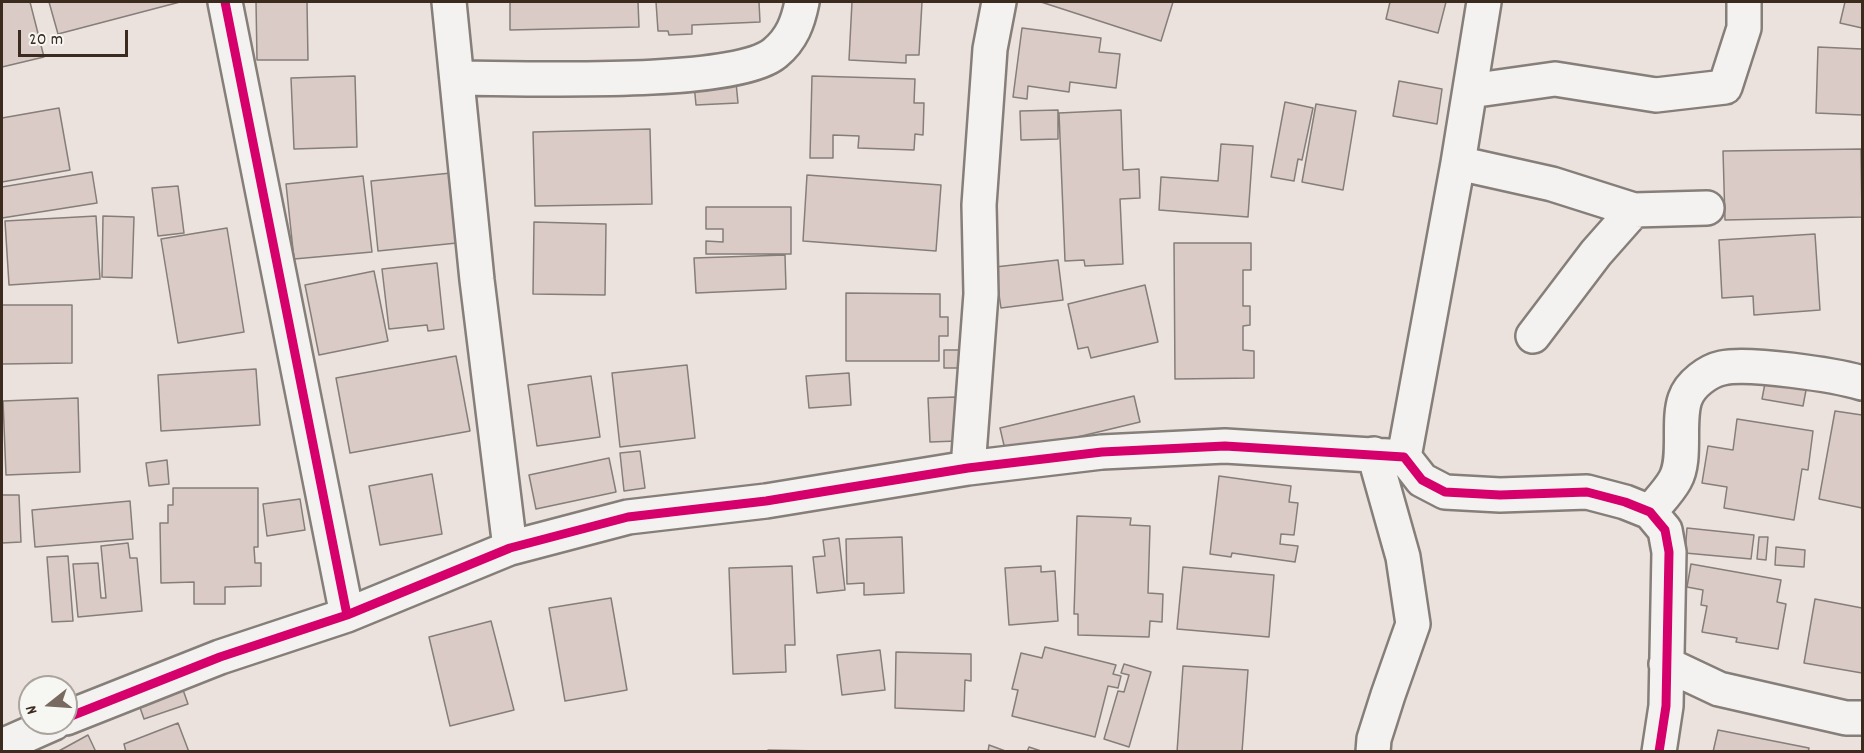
<!DOCTYPE html>
<html>
<head>
<meta charset="utf-8">
<style>
  body { margin:0 }
  #map { position:relative; width:1864px; height:753px; overflow:hidden; background:#ebe2de; font-family:Dekko,sans-serif }
  canvas { display:block }
  .frame { position:absolute; inset:0; border:3px solid #3b2a1e; pointer-events:none }
  .north { position:absolute; left:18px; top:675px; width:60px; height:60px; box-sizing:border-box; background:#f6f6f2; border:2px solid #aba49d; border-radius:50%; rotate:253deg; font-size:16px; font-weight:700; line-height:24px; text-align:center; color:#3b2a1e }
  .north::after { content:''; display:block; margin:auto; width:21px; height:27px; background:#796a61; clip-path:polygon(50% 0,100% 100%,50% 72%,0 100%) }
  .scale { position:absolute; left:18px; top:30px; width:110px; height:27px; box-sizing:border-box; border:3px solid #3b2a1e; border-top:0; padding-left:8px; font-size:18px; line-height:21px; white-space:nowrap; color:#3b2a1e; -webkit-text-stroke:4px #f6f6f2; paint-order:stroke }
</style>
</head>
<body>
<div id="map">
<canvas width="1864" height="753"></canvas>
<div class="frame"></div>
<div class="north">N</div>
<div class="scale">20 m</div>
</div>
<script>
const ctx = document.querySelector('canvas').getContext('2d');
ctx.lineJoin = 'round';
function fill(path, color) { ctx.fillStyle = color; ctx.fill(path, 'evenodd'); }
function strokePath(path, color, width, dash) { ctx.strokeStyle = color; ctx.lineWidth = width; ctx.lineCap = dash ? 'butt' : 'round'; ctx.setLineDash(dash || []); ctx.stroke(path); }
const building = new Path2D(`
  M2,2H30L44,57L2,67Z
  M49,2H180L58,34Z
  M256,2H307L308,60H257Z
  M510,2H638L639,27L510,30Z
  M656,2H759L760,22L692,25V34L669,35L668,31H658Z
  M852,2H922L919,55H906V63L849,60Z
  M1041,2H1173L1161,41Z
  M1390,2H1446L1438,33L1386,19Z
  M1845,2H1862V28L1840,23Z
  M1022,28L1101,38L1099,52L1120,54L1116,88L1070,82L1069,92L1028,86L1027,99L1013,97Z
  M1818,47L1862,49V115L1816,113Z
  M355,76L357,147L294,149L291,78Z
  M812,76L915,79L914,103H924L923,135L915,134L914,150L858,148L859,136L833,135V158H810Z
  M1399,81L1442,89L1437,124L1393,116Z
  M736,82L738,103L696,105L694,84Z
  M1285,102L1313,108L1302,160L1298,159L1294,181L1271,177Z
  M1316,104L1356,111L1343,190L1302,182Z
  M59,108L70,170L2,182V118Z
  M1058,110V139L1021,140L1020,111Z
  M1121,110L1123,170L1139,169L1140,198L1120,199L1123,264L1085,266L1084,260L1065,261L1059,113Z
  M650,129L652,204L535,206L533,132Z
  M1221,144L1253,146L1248,217L1159,210L1161,177L1218,181Z
  M1861,149L1862,217L1725,220L1723,151Z
  M92,172L97,203L2,218V187Z
  M451,173L457,243L378,251L371,181Z
  M807,175L941,185L936,251L803,241Z
  M363,176L372,252L294,259L286,184Z
  M178,186L184,233L158,236L152,188Z
  M706,207H791V254H706V241L723,242V229H706Z
  M96,216L100,279L9,285L5,221Z
  M103,216L134,217L132,278L102,277Z
  M534,222L606,224L605,295L533,294Z
  M227,228L244,332L178,343L161,239Z
  M1815,234L1820,310L1754,315L1753,296L1722,298L1719,240Z
  M1174,243H1251V270H1243V306H1250V325L1243,326V350L1254,351V378L1175,379Z
  M785,255L786,289L696,293L694,258Z
  M1058,260L1063,300L1001,308L995,267Z
  M437,263L444,329L428,331L427,325L389,329L382,269Z
  M374,271L388,341L319,355L305,285Z
  M1145,285L1158,342L1091,358L1088,347L1078,349L1068,304Z
  M846,293L940,294V317H948V336H939V361H846Z
  M2,305H72V363L2,364Z
  M944,350H965V368H944Z
  M456,356L470,431L350,453L336,378Z
  M687,365L695,438L620,447L612,373Z
  M256,369L260,425L161,431L158,375Z
  M849,373L851,405L809,408L806,376Z
  M591,376L600,437L537,446L528,385Z
  M1766,378L1807,385L1803,406L1762,399Z
  M1134,396L1140,422L1006,454L1000,428Z
  M956,397L957,441L930,442L928,398Z
  M78,398L80,472L6,475L3,401Z
  M1835,411L1862,415V508L1819,499Z
  M1737,419L1813,431L1808,470L1802,469L1794,520L1724,508L1727,487L1702,483L1708,446L1733,450Z
  M640,451L645,488L624,491L620,453Z
  M609,458L616,492L536,509L529,475Z
  M167,460L169,484L149,486L146,463Z
  M432,474L442,534L380,545L369,486Z
  M1219,476L1291,486L1289,502L1298,503L1294,535L1281,534L1280,544L1298,546L1295,562L1232,553L1231,557L1210,554Z
  M173,488H258V547H254L255,563H261V586L225,587V604H194V582L161,583L160,523H168V505H173Z
  M2,495H19L21,542L2,543Z
  M300,499L305,530L267,536L263,504Z
  M130,501L133,539L35,547L32,510Z
  M1077,516L1131,518L1130,525L1150,526L1148,593L1163,594L1162,622L1150,621L1149,637L1078,635V614H1074Z
  M1687,528L1754,535L1751,559L1685,553Z
  M902,537L904,593L864,595V583L847,584L846,539Z
  M1759,537H1768L1766,560L1757,559Z
  M839,538L845,590L817,593L813,557L825,556L823,540Z
  M128,543L130,558H137L142,611L78,617L73,564L98,563L101,598H106L101,546Z
  M1776,547L1805,550L1804,567L1775,565Z
  M68,556L73,621L52,622L47,557Z
  M1691,564L1781,580L1777,602L1786,604L1778,649L1736,642L1737,638L1702,632L1707,606L1701,605L1703,590L1687,587Z
  M792,566L795,645H785L786,672L733,674L729,568Z
  M1041,566V572L1055,571L1058,621L1009,625L1005,568Z
  M1183,567L1274,575L1269,637L1177,629Z
  M611,598L627,690L565,701L549,608Z
  M1815,599L1862,608V673L1804,663Z
  M491,621L514,710L450,726L429,637Z
  M1045,647L1116,665L1113,674L1121,676L1118,688L1108,686L1095,737L1012,716L1018,690L1012,689L1021,653L1042,658Z
  M880,650L885,690L842,695L837,655Z
  M896,652L971,654V681L965,680L964,711L895,708Z
  M1124,664L1151,672L1129,747L1104,739L1118,691L1124,692L1129,675L1121,673Z
  M1183,666L1248,670L1242,752H1177Z
  M181,684L188,704L144,719L137,699Z
  M178,723L189,752H126L124,744Z
  M1718,730L1809,748L1808,752H1713Z
  M88,735L96,752H57Z
  M989,745L1008,752H988Z
  M1029,747L1044,752H1027Z
  M768,750L877,752H768Z`);
fill(building, '#dacbc6');
strokePath(building, '#857e79', 1.5);
const minor = new Path2D(`
  M225,2L347,615
  M449,2L477,280L510,548
  M458,78C519,78 735,87 775,53C792,39 798,22 802,2
  M1470,91L1555,79L1656,95L1725,87L1744,28V2
  M1458,163L1552,184L1634,210L1707,208
  M1533,336L1596,253L1634,210
  M1404,457L1458,163L1484,2
  M968,468L981,294L979,205L990,49L999,2
  M1650,512C1658,502 1669,491 1675,480C1687,459 1677,422 1685,399C1690,384 1708,371 1722,368C1748,362 1836,375 1862,383
  M1666,664L1719,689L1846,718H1862
  M66,718L220,657L347,615L510,548L628,517L766,501L968,468L1102,452L1225,446L1404,457L1422,480L1445,492L1500,495L1587,492L1625,502L1650,512L1665,530L1669,552L1666,706L1659,752
  M2,746L54,723
  M1373,752L1374,739L1388,695L1413,624L1403,557L1374,454`);
strokePath(minor, '#857e79', 38);
strokePath(minor, '#f4f2f0', 33);
strokePath(new Path2D(`
  M225,2L347,615
  M66,718L220,657L347,615L510,548L628,517L766,501L968,468L1102,452L1225,446L1404,457L1422,480L1445,492L1500,495L1587,492L1625,502L1650,512L1665,530L1669,552L1666,706L1659,752`), '#d6006c', 9);
</script>
</body>
</html>
